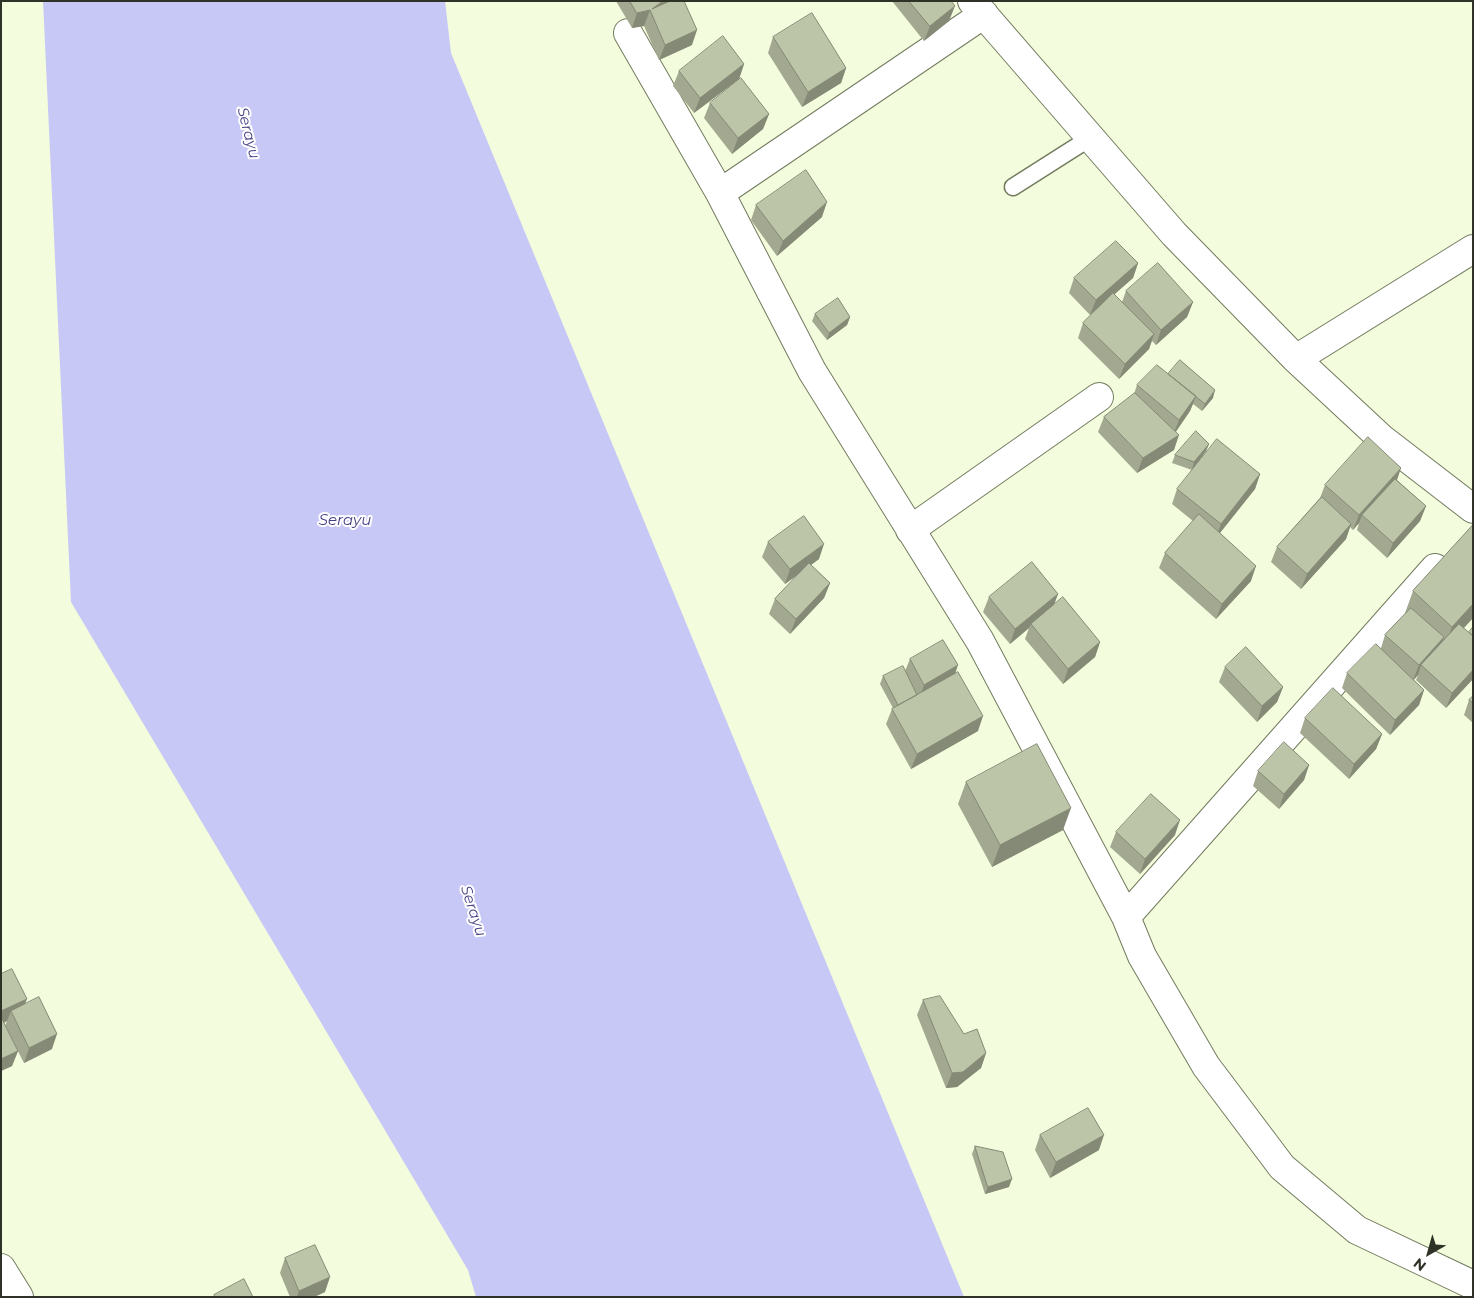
<!DOCTYPE html>
<html>
<head>
<meta charset="utf-8">
<style>
  body { margin:0 }
  #map { position:relative; width:1474px; height:1298px; overflow:hidden; background:#f3fcdc; font-family:Montserrat,sans-serif }
  canvas { display:block }
  .frame { position:absolute; inset:0; border:2px solid #2f3226; pointer-events:none }
  .north { position:absolute; left:1404px; top:1228px; width:50px; height:50px; -webkit-text-stroke:4px #fff; paint-order:stroke; rotate:218deg; font-size:14px; font-weight:700; line-height:20px; text-align:center; color:#2f3226 }
  .north::after { content:''; display:block; margin:auto; width:18px; height:22px; background:#2f3226; clip-path:polygon(50% 0,100% 100%,50% 72%,0 100%) }
</style>
</head>
<body>
<div id="map">
<canvas width="1474" height="1298"></canvas>
<div class="frame"></div>
<div class="north">N</div>
</div>
<script>
const ctx = document.querySelector('canvas').getContext('2d');
ctx.lineJoin = 'round';
function fill(path, color) { ctx.fillStyle = color; ctx.fill(path, 'evenodd'); }
function strokePath(path, color, width, dash) { ctx.strokeStyle = color; ctx.lineWidth = width; ctx.lineCap = dash ? 'butt' : 'round'; ctx.setLineDash(dash || []); ctx.stroke(path); }
function write(font, color, halo, rows, align = 'center') {
  ctx.font = font + ' Montserrat,sans-serif'; ctx.lineWidth = 4; ctx.setLineDash([]); ctx.textBaseline = 'middle'; ctx.strokeStyle = halo; ctx.fillStyle = color; for (const [text, x, y, turn = 0] of rows) {
    ctx.save(); ctx.translate(x, y); ctx.rotate((+turn || 0) * Math.PI / 180); ctx.textAlign = isNaN(turn) ? turn : align; if (halo) ctx.strokeText(text, 0, 0); ctx.fillText(text, 0, 0); ctx.restore();
  }
}
fill(new Path2D(`
  M43,1H445L451,53L964,1297H476L468,1270L71,602Z`), '#c8c8f7');
const lane = new Path2D(`
  M1013,187L1090,138`);
const street = new Path2D(`
  M972,1L1174,234L1296,359L1381,438L1473,509
  M628,33L720,193L812,371L980,641L1126,917L1142,956L1206,1066L1282,1167L1357,1230L1473,1285
  M720,193L984,14
  M1296,359L1473,249
  M910,530L1099,397
  M1126,917L1435,568
  M1,1268L19,1297`);
strokePath(lane, '#737b5f', 19);
strokePath(street, '#737b5f', 30);
strokePath(lane, '#fff', 16);
strokePath(street, '#fff', 28);
fill(new Path2D(`
  M616,1H684L692,45L659,60L644,26L632,28Z
  M892,1H951L949,21L924,41Z
  M773,37L846,68L841,83L802,107L768,53Z
  M744,64L739,79L694,113L673,86L679,71Z
  M710,103L769,114L763,129L732,154L704,118Z
  M756,205L822,217L777,256L751,220Z
  M1138,263L1133,278L1114,295L1122,302L1126,291L1193,302L1187,317L1156,345L1152,341L1149,349L1119,379L1078,338L1083,323L1099,307L1090,315L1069,293L1074,278Z
  M815,314L850,317L847,325L827,340L812,321Z
  M1168,374L1213,398L1202,411L1193,404L1190,411L1176,432L1174,450L1137,473L1098,432L1104,417L1134,394L1137,385Z
  M1209,444L1206,451L1192,470L1172,463L1175,455Z
  M1260,474L1255,489L1220,533L1251,581L1216,619L1159,568L1165,553L1193,521L1172,504L1177,489Z
  M1397,480L1426,506L1420,521L1387,558L1357,530L1359,523L1353,530L1350,527L1346,539L1301,589L1271,562L1277,547L1320,498L1325,485Z
  M1473,525V618L1464,628L1473,679L1446,708L1416,680L1418,675L1414,680L1424,690L1419,705L1390,735L1342,688L1347,673L1381,648L1385,635L1405,614V613L1413,591Z
  M768,542L819,559L811,565L830,583L824,598L790,634L769,614L775,599L800,573L785,584L762,557Z
  M1058,594L1054,604L1100,642L1095,657L1063,684L1025,639L1029,628L1010,644L983,612L989,597Z
  M910,659L956,673L978,731L911,769L886,724L892,709L893,708L880,684L883,676L905,671Z
  M1225,667L1283,687L1277,702L1257,722L1219,682Z
  M1473,696V723L1464,715L1469,700Z
  M1305,718L1382,734L1376,749L1349,779L1300,733Z
  M1309,765L1304,780L1279,809L1253,786L1258,771Z
  M966,782L1063,830L992,867L958,804Z
  M1116,832L1175,835L1140,874L1110,847Z
  M1,974L25,1004L52,1049L24,1063L5,1026L7,1021L4,1023L18,1051L12,1066L1,1071Z
  M923,1000L964,1034L986,1053L981,1068L957,1087L946,1088L917,1015Z
  M1040,1135L1099,1150L1050,1178L1035,1150Z
  M975,1146L1009,1187L985,1194L972,1154Z
  M285,1258L325,1292L314,1297H290L280,1273Z`), '#a2a990');
fill(new Path2D(`
  M663,1H679L652,9Z
  M955,6L949,21L924,41L930,26Z
  M650,10L644,26L632,28L637,13Z
  M697,30L692,45L659,60L665,45Z
  M744,64L739,79L694,113L700,98Z
  M846,68L841,83L802,107L808,92Z
  M769,114L763,129L732,154L738,138Z
  M827,202L822,217L777,256L783,241Z
  M1138,263L1133,278L1090,315L1096,300Z
  M1193,302L1187,317L1156,345L1161,330Z
  M850,317L847,325L827,340L829,333Z
  M1154,334L1149,349L1119,379L1125,364Z
  M1215,390L1213,398L1202,411L1205,404Z
  M1196,396L1190,411L1173,435L1179,420Z
  M1179,435L1174,450L1137,473L1143,458Z
  M1209,444L1206,451L1192,470L1194,462Z
  M1401,468L1396,483L1362,515L1359,523L1353,530L1359,515Z
  M1260,474L1255,489L1215,539L1221,524Z
  M1426,506L1420,521L1387,558L1393,543Z
  M1351,524L1346,539L1301,589L1307,574Z
  M824,544L819,559L785,584L790,569Z
  M1256,566L1251,581L1216,619L1222,604Z
  M830,583L824,598L790,634L796,619Z
  M1058,594L1052,610L1031,624L1029,628L1010,644L1015,629Z
  M1473,604V618L1444,649L1452,627Z
  M1444,637L1438,652L1421,665L1418,675L1413,680L1419,665Z
  M1100,642L1095,657L1063,684L1068,669Z
  M958,665L953,680L919,700L924,685Z
  M1473,670V679L1446,708L1452,693Z
  M1283,687L1277,702L1257,722L1262,706Z
  M1424,690L1419,705L1390,735L1395,720Z
  M983,716L978,731L911,769L917,754Z
  M1382,734L1376,749L1349,779L1354,764Z
  M1309,765L1304,780L1279,809L1284,794Z
  M1071,808L1063,830L992,867L1000,845Z
  M1180,820L1175,835L1140,874L1145,859Z
  M27,999L21,1014L11,1011L7,1021L1,1024V1011Z
  M57,1034L52,1049L24,1063L29,1048Z
  M18,1051L12,1066L1,1071V1059Z
  M986,1053L981,1068L957,1087L946,1088L952,1073Z
  M1104,1135L1099,1150L1050,1178L1056,1162Z
  M1012,1179L1009,1187L985,1194L988,1187Z
  M330,1277L325,1292L314,1297H297L299,1291Z`), '#848a75');
const building = new Path2D(`
  M630,1H663L652,9L670,1H684L697,30L665,45L650,10L637,13Z
  M909,1H951L955,6L930,26Z
  M812,13L846,68L808,92L773,37Z
  M723,36L744,64L700,98L679,71Z
  M741,78L769,114L738,138L710,103Z
  M806,170L827,202L783,241L756,205Z
  M1116,241L1138,263L1096,300L1074,278Z
  M1158,263L1193,302L1161,330L1126,291Z
  M1113,293L1154,334L1125,364L1083,323Z
  M838,298L850,317L829,333L815,314Z
  M1180,360L1215,390L1205,404L1168,374Z
  M1157,365L1196,396L1179,420L1137,385Z
  M1135,393L1179,435L1143,458L1104,417Z
  M1196,431L1209,444L1194,462L1175,455Z
  M1368,437L1401,468L1359,515L1325,485Z
  M1217,439L1260,474L1221,524L1177,489Z
  M1395,479L1426,506L1393,543L1362,515Z
  M1322,497L1351,524L1307,574L1277,547Z
  M1199,514L1256,566L1222,604L1165,553Z
  M804,516L824,544L790,569L768,542Z
  M1473,525V604L1452,627L1413,591Z
  M1032,562L1058,594L1015,629L989,597Z
  M809,563L830,583L796,619L775,599Z
  M1063,597L1100,642L1068,669L1031,624Z
  M1411,608L1444,637L1419,665L1385,635Z
  M1459,624L1473,636V670L1452,693L1421,665Z
  M1473,627V636L1469,632Z
  M943,640L958,665L924,685L910,659Z
  M1376,644L1424,690L1395,720L1347,673Z
  M1246,647L1283,687L1262,706L1225,667Z
  M903,666L917,695L898,705L883,676Z
  M958,672L983,716L917,754L892,709Z
  M1333,688L1382,734L1354,764L1305,718Z
  M1473,696V703L1469,700Z
  M1284,742L1309,765L1284,794L1258,771Z
  M1037,744L1071,808L1000,845L966,782Z
  M1151,794L1180,820L1145,859L1116,832Z
  M12,969L27,999L1,1011V974Z
  M940,996L964,1034L977,1029L986,1053L963,1072L952,1073L923,1000Z
  M39,997L57,1034L29,1048L11,1011Z
  M2,1019L18,1051L1,1059V1020Z
  M1088,1108L1104,1135L1056,1162L1040,1135Z
  M975,1146L1003,1152L1012,1179L988,1187Z
  M315,1245L330,1277L299,1291L285,1258Z
  M244,1279L253,1297H215L214,1295Z`);
fill(building, '#bcc5a7');
strokePath(building, '#848a75', 1);
write('italic 15px', '#453f83', '#fff', [
  ["Serayu",248,133,76],
  ["Serayu",345,521],
  ["Serayu",473,911,72]
]);
</script>
</body>
</html>
